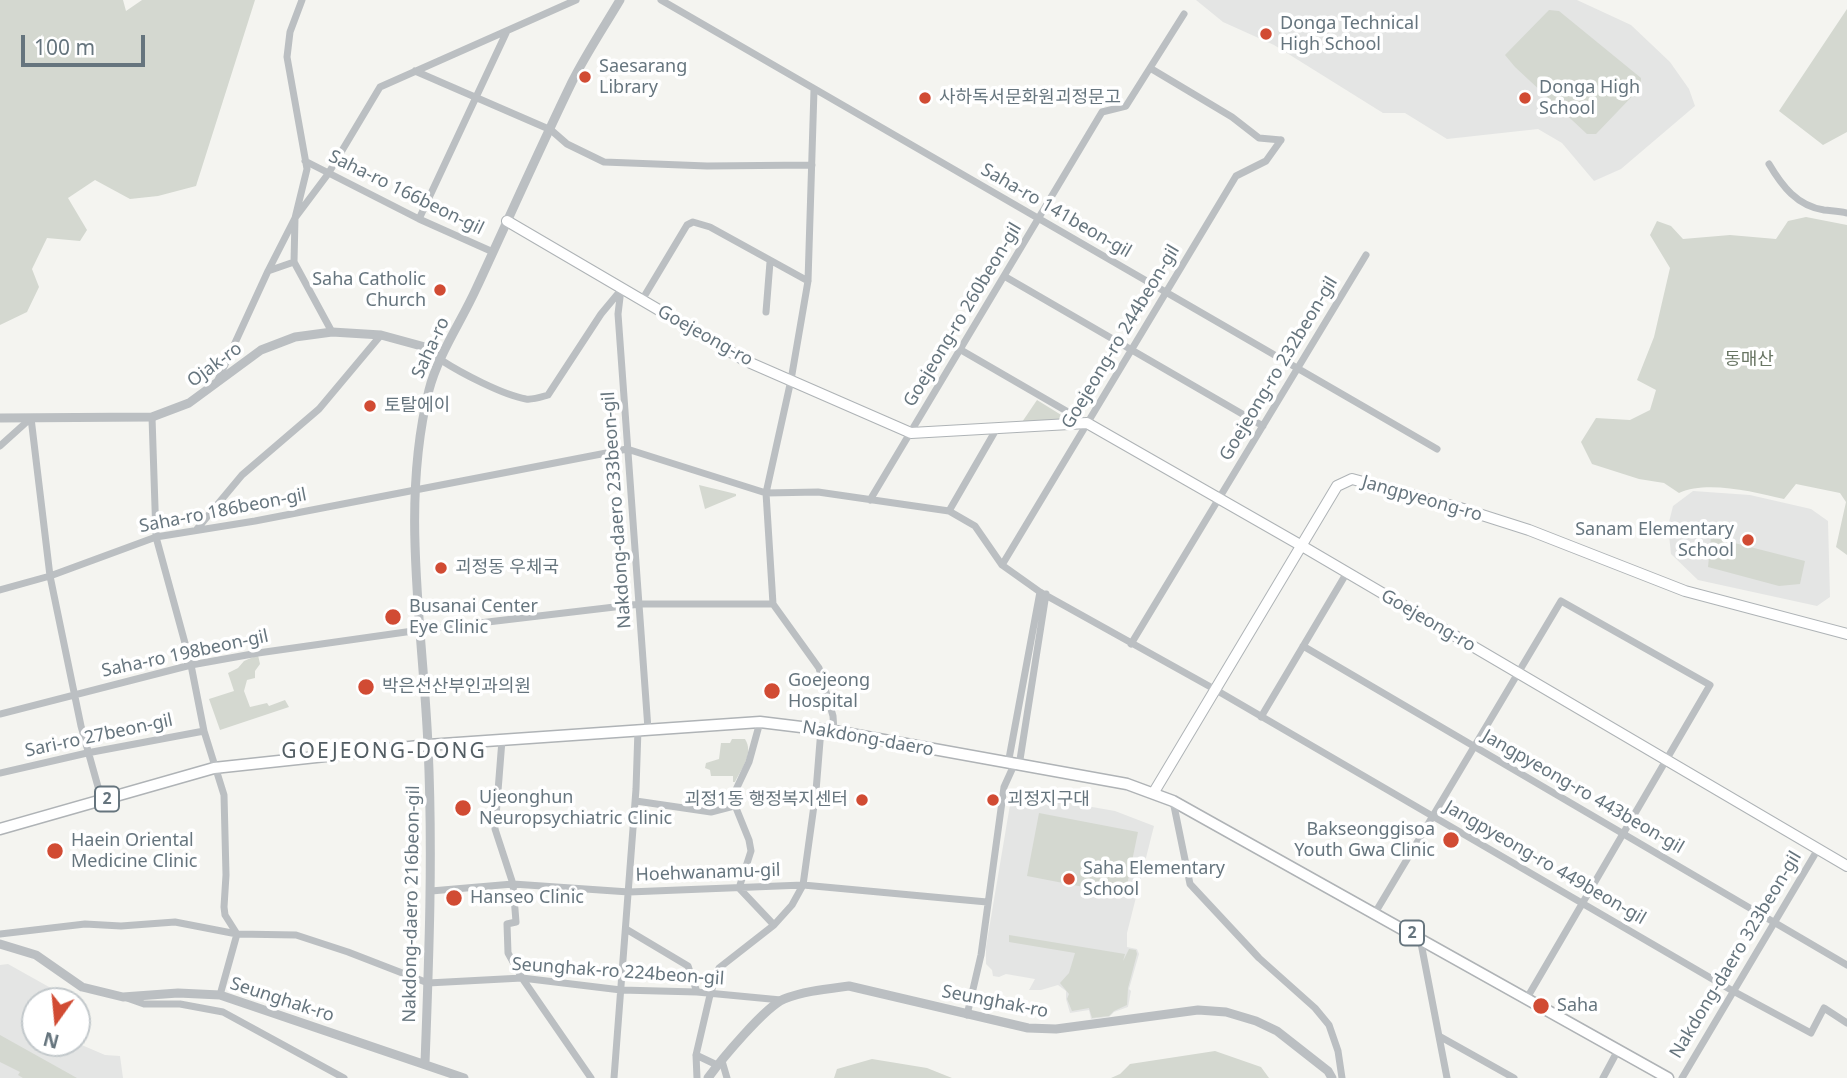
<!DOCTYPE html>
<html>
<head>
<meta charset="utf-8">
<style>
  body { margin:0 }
  #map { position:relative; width:1847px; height:1078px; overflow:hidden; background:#f4f4f0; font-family:"Noto Sans",sans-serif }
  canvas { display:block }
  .north { position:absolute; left:21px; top:987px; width:70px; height:70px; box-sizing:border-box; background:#fff; border:2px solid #c2c8cb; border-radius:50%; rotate:195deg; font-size:19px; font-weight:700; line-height:28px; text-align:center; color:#66757e }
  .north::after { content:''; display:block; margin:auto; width:24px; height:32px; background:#d14b33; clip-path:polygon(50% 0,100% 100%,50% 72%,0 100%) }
  .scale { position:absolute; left:21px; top:35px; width:124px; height:32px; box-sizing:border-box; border:4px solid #66757e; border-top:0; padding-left:9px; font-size:21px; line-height:24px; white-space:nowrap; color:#66757e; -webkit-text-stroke:5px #fff; paint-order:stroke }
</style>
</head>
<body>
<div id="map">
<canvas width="1847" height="1078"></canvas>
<div class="north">N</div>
<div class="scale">100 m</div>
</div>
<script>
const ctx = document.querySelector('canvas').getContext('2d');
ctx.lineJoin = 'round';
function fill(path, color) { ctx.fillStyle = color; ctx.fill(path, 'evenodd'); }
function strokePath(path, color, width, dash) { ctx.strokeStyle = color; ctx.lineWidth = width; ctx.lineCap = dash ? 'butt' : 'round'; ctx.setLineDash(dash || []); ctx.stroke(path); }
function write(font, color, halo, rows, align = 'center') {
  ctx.font = font + ' "Noto Sans","Noto Sans KR",sans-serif'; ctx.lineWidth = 7; ctx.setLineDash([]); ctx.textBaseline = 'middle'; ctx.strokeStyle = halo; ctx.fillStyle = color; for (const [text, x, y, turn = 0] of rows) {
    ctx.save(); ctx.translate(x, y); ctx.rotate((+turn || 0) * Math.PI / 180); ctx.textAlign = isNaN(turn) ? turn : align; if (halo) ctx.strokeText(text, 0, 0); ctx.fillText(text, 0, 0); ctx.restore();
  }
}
fill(new Path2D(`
  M1196,0H1577L1631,25L1670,62L1689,89L1695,106L1621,169L1594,181L1562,143L1538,129L1447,139L1405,113H1383L1274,45L1223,22Z
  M1693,491L1750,495L1811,509L1828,521L1830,597L1817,606L1698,580L1671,554L1668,526L1673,506Z
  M1012,793L1115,811L1154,826L1127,933V947L1137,949L1139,954L1129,989L1131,991L1128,1007L1114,1012L1109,1017L1091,1019L1089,1010L1070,1013L1066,999V991L1058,985L1041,990H1029L1035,979L1006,974L999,977L993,976L992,970L986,964V947Z
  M8,964L74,1001H35V1043H77L105,1055L120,1056L123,1078H0V965Z`), '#e4e5e4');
fill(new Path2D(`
  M0,0H123L126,11L142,0H255L196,186L158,196L130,199L95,180L68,198L87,230L80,241L47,238L32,269L39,287L27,312L0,325Z
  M1847,9V132L1823,145L1779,111Z
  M1549,10L1559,11L1641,78V87L1596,134H1587L1515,67L1505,55Z
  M1806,217L1847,225V555L1836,547L1846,502L1840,493L1796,484L1784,499C1754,492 1707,480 1679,493L1664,483L1639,479L1592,464L1581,442L1596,418L1630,420L1650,410L1656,390L1637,380L1654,337L1670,268L1650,235L1657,221L1671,226L1683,239L1730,235L1776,239L1788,221Z
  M1037,400L1079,426L1018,428Z
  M699,485L736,494V496L705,509Z
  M1711,537L1805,561L1800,584L1779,586L1708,567Z
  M258,655L260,664L255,671V678L247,680L244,691L250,707L267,703L269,706L285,700L289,707L220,730L209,699L234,691L228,673L238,668L244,661Z
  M732,739H745C754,753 742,768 735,782H733V776H711L710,770L705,768L706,763L719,759L721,743H730Z
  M1039,813L1138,832L1125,895L1027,876Z
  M1009,935L1125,954L1123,961L1129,949L1136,950L1137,954L1128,988L1127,1005L1114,1011L1109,1016L1092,1018L1089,1008L1072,1011L1067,999L1069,994L1060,983L1069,973L1075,953L1009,942Z
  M0,1035L77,1078H23L18,1075L20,1072L0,1062Z
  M1215,1051L1261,1067L1269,1078H1111L1120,1074L1130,1064Z
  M872,1059L927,1068L952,1078H834L837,1069Z`), '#d4d8d0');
const secondary = new Path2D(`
  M507,221L746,361L911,433L1087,423L1302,546L1847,866
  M1154,792L1337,486L1352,479L1460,508L1529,530L1685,591L1847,634`);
const primary = new Path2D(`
  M0,829L214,768L428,745L760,722L834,731L1127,784L1173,801L1668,1078`);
strokePath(secondary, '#aeb3b6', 12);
strokePath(primary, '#afb3b6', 13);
strokePath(new Path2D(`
  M302,0L290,32L287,57L307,169L295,218L294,262L332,332
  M661,0L1437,449
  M1150,68L1232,117L1259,138L1281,140
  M415,71L551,130L567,144L604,162L707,166L812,165
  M814,90L808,281L791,380L766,493L773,604L819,668L833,716L834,731
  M305,161L419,219L493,252
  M1769,164C1782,186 1797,206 1824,210C1832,211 1839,211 1847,213
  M419,219L507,31
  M268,271L294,262
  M1004,276L1263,426
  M621,289L618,314L648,729
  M642,300L687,225L693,222L710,227L808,281
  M766,312L770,262
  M961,350L1087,423
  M441,360C461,373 503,395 526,399C533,400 541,397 548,395L601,314L621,290
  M217,382L268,271L295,218L328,174L380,87L576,0
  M152,417L156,537L191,665L204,731L224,795L226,875L224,907L225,915L237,934L220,995
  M31,418L50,576L81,726L102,801
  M0,446L31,418
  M870,500L1102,112L1126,106L1184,14
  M949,511L997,428
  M197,529L242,475L319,409L381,335
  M1002,565L1236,176L1266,161L1281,140
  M0,590L50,576L156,537L255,521L627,449L766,493L818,492L949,511L975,526L1002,565L1040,592L1216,690L1733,991L1811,1033L1824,1008L1847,1023
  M1131,644L1366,255
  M1303,646L1847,965
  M0,714L191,665L258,653L420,630L640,604H773
  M1261,717L1346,574
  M760,722L749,762L732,798L749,840L751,851L739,888L774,925
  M502,740L495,829L513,884L516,922L507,924L508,953L522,978L591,1078
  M1008,764L1040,592
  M1019,766L1046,594
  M0,773L87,753L204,731
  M636,801L711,812L734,806
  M1173,801L1190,884L1259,958L1315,1008L1329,1025L1338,1051L1342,1078
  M431,891L513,884L629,892L803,885L987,902
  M1375,913L1561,601L1710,685L1527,998
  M626,929L688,966L697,992
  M0,934L85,924L121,926L175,922L237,934L296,935L348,952L428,983L522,978L621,990L697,992L781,1000
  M1420,938L1447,1078
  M127,998L144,1004H180L223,1012L344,1078
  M967,1015L981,955L1004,787L1014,765
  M1439,1036L1514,1078
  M696,1055L717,1065
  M722,1061L727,1078
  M614,1078L636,789L638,729
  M697,1078L696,1055L710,995L719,968L774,925L792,905L803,885L816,791L821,729
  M1603,1078L1618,1050
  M1682,1078L1818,849`), '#bbbfc2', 7);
strokePath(new Path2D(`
  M0,418L152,417L189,403L261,350L295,337L332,332L381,335L425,347L441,360
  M0,944L36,955L82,987L123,997L178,993L220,995L464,1078
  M425,1063C429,957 433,852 428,746C423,628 400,506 429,390C438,355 461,322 476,289C508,220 539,150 572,82C586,54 604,27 620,0
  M708,1078C721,1060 765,1007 784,999C805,991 827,989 849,986L1028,1028L1056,1029L1198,1010L1226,1012L1256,1021L1277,1031L1328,1071L1332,1078`), '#bbbfc2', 9);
strokePath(secondary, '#fff', 10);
strokePath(primary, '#fff', 10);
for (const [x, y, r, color] of [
  [1266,34,7,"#d14b33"],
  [585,77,7,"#d14b33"],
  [925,98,7,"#d14b33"],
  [1525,98,7,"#d14b33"],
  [440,290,7,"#d14b33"],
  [370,406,7,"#d14b33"],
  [1748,540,7,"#d14b33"],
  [441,568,7,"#d14b33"],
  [393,617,9,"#d14b33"],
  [366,687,9,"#d14b33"],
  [772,691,9,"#d14b33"],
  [862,800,7,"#d14b33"],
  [993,800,7,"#d14b33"],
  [463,808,9,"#d14b33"],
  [1451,840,9,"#d14b33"],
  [55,851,9,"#d14b33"],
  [1069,879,7,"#d14b33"],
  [454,898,9,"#d14b33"],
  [1541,1006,9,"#d14b33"]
]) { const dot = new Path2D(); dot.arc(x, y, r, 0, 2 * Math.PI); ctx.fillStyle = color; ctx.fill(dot); strokePath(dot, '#fff', 2.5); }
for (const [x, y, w] of [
  [107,799,24],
  [1412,933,24]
]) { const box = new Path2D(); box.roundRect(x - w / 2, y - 12.5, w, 25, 5); ctx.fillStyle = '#fff'; ctx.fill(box); strokePath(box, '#66757e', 2); }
write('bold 16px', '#66757e', null, [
  ["2",107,799],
  ["2",1412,933]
]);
write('18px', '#66757e', '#fff', [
  ["Donga Technical",1280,24],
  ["High School",1280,45],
  ["Saesarang",599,67],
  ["Library",599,88],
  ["Donga High",1539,88],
  ["School",1539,109],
  ["사하독서문화원괴정문고",939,98],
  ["Saha Catholic",426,280,"right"],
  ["Church",426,301,"right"],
  ["토탈에이",384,406],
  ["Sanam Elementary",1734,530,"right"],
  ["School",1734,551,"right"],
  ["괴정동 우체국",455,568],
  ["Busanai Center",409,607],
  ["Eye Clinic",409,628],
  ["Goejeong",788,681],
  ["Hospital",788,702],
  ["박은선산부인과의원",382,687],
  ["Ujeonghun",479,798],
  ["Neuropsychiatric Clinic",479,819],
  ["괴정1동 행정복지센터",848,800,"right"],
  ["괴정지구대",1007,800],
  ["Bakseonggisoa",1435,830,"right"],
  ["Youth Gwa Clinic",1435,851,"right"],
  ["Haein Oriental",71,841],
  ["Medicine Clinic",71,862],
  ["Saha Elementary",1083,869],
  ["School",1083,890],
  ["Hanseo Clinic",470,898],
  ["Saha",1557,1006]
], 'left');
write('18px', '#66757e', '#fff', [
  ["Saha-ro 166beon-gil",406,193,26],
  ["Saha-ro 141beon-gil",1056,211,30],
  ["Goejeong-ro 260beon-gil",963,315,-59],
  ["Goejeong-ro",705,336,29],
  ["Goejeong-ro 244beon-gil",1121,337,-59],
  ["Saha-ro",431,348,-65],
  ["Ojak-ro",215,365,-36],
  ["Goejeong-ro 232beon-gil",1279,369,-59],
  ["Jangpyeong-ro",1422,499,16],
  ["Nakdong-daero 233beon-gil",617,510,-94],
  ["Saha-ro 186beon-gil",223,511,-11],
  ["Goejeong-ro",1428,621,30],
  ["Saha-ro 198beon-gil",185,654,-12],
  ["Sari-ro 27beon-gil",99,736,-12],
  ["Nakdong-daero",868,739,10],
  ["Jangpyeong-ro 443beon-gil",1583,792,30],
  ["Jangpyeong-ro 449beon-gil",1545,863,30],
  ["Hoehwanamu-gil",708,873,-2],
  ["Nakdong-daero 216beon-gil",412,904,-89],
  ["Nakdong-daero 323beon-gil",1736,955,-59],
  ["Seunghak-ro 224beon-gil",618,972,4],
  ["Seunghak-ro",282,1000,18],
  ["Seunghak-ro",995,1002,11]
]);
write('18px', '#697664', '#fff', [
  ["동매산",1749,360]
]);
ctx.letterSpacing = '2px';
write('21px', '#535e64', '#fff', [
  ["GOEJEONG-DONG",384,752]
]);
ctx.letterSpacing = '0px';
</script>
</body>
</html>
